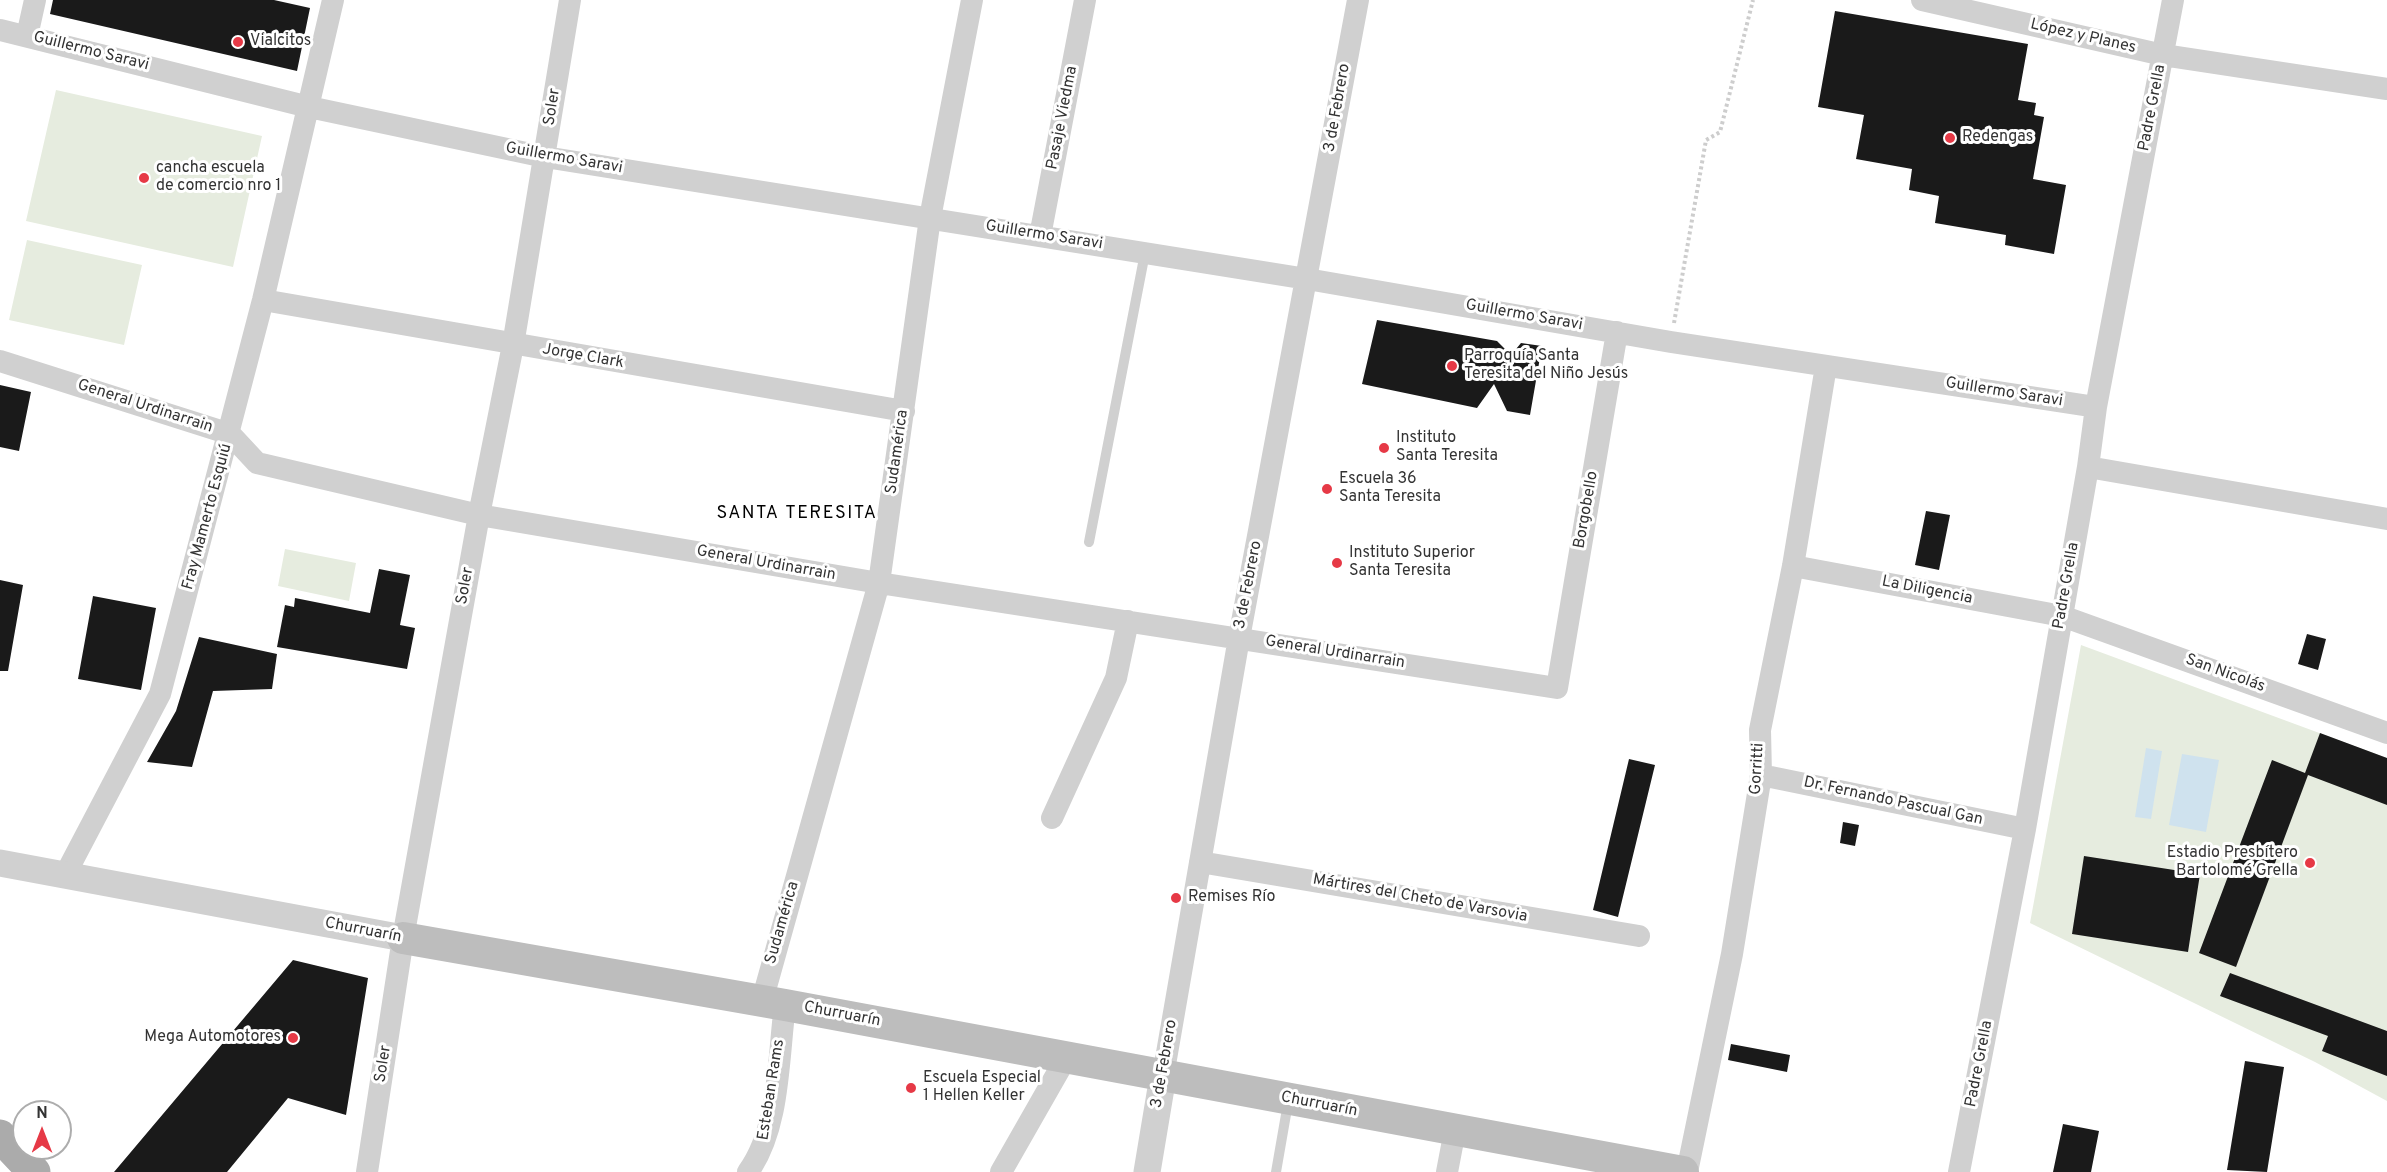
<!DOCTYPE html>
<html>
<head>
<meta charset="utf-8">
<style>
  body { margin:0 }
  #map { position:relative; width:2387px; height:1172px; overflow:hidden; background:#fff; font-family:Overpass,sans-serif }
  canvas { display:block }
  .north { position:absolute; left:12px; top:1100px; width:60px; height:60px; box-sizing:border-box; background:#fff; border:2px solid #adadad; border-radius:50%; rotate:0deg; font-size:16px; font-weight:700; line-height:24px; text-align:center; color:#333 }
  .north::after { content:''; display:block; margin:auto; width:21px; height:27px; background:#e63946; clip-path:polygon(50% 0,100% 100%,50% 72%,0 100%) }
</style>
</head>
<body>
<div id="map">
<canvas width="2387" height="1172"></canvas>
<div class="north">N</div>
</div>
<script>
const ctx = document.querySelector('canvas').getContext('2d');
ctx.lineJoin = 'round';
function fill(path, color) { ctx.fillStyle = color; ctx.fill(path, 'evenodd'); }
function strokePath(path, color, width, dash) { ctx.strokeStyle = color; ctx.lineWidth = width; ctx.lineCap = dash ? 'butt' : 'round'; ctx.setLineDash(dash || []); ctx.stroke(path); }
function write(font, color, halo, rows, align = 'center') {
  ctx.font = font + ' Overpass,sans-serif'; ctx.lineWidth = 6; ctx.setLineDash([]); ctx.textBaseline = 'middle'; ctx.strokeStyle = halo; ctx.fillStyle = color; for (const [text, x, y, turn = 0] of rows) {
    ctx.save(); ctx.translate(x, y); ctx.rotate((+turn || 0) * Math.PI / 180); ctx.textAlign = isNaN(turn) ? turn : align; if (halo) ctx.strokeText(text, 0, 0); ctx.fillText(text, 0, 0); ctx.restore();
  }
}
fill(new Path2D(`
  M56,90L262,136L233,267L26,221Z
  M27,240L142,265L124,345L9,320Z
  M285,549L356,563L349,601L278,586Z
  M2081,645L2387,758V1101L2315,1062L2030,923Z`), '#e6ecdf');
fill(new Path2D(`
  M2146,748L2162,751L2151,819L2135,817Z
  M2182,754L2219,760L2206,832L2169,825Z`), '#cfe2ee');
fill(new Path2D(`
  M53,0H274L310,8L297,71L50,14Z
  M1835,11L2028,44L2018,100L2036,103L2034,115L2044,117L2033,179L2066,185L2054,254L2005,245L2006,235L1935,223L1939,196L1909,190L1912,169L1856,159L1864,115L1818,107Z
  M1377,320L1497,341L1511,355L1521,343L1542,346L1530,415L1507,411L1494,384L1477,408L1362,384Z
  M0,385L31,392L19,451L0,447Z
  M1926,511L1950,515L1939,570L1915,565Z
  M379,569L410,575L400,625L415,628L407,669L277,647L285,605L294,607L295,598L370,613Z
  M0,580L23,585L8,671H0Z
  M93,596L156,608L141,690L78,679Z
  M2307,634L2326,639L2318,670L2298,664Z
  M199,637L277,654L272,689L213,691L192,767L147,762L176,711Z
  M2320,733L2387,758V805L2308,775L2236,967L2199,953L2272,760L2305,773Z
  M1629,759L1655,765L1618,917L1593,910Z
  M1843,822L1859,825L1855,846L1840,843Z
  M2084,856L2200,874L2188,952L2072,934Z
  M293,960L368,978L346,1115L288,1098L227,1172H114Z
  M2230,973L2387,1031V1076L2322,1051L2328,1036L2220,996Z
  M1731,1044L1790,1055L1787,1072L1728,1060Z
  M2245,1061L2284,1067L2267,1172L2227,1170Z
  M2063,1124L2099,1131L2091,1172H2053Z`), '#1a1a1a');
strokePath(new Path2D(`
  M1674,323L1706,140L1720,132L1753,0`), '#cdcdcd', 4, [3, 3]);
strokePath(new Path2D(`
  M1089,542L1145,253
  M1276,1172L1288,1103`), '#d0d0d0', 10);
strokePath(new Path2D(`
  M1922,0L2163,55L2387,89
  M0,30L309,107L545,157L1307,279L1671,342L2096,407
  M27,36L35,0
  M1040,236L1085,0
  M263,300L904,411
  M0,361L230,434L257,463L479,515L879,583L1557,688L1617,332
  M2088,467L2387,519
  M1793,566L2062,616L2387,733
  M1761,775L2025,829
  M1052,818L1116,678L1128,621
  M1200,862L1639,936
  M65,875L160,694L263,300L333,0
  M762,1001L879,583L930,218L972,0
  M1163,1076L1239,638L1358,0
  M367,1172L403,938L479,515L513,345L570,0
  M748,1172C780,1128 778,1058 785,1005
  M1001,1172L1066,1058
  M1447,1172L1455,1130
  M1687,1172L1732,954L1761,775L1760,730L1793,566L1826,366
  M1959,1172L2025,829L2088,467L2096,407L2173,0`), '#d0d0d0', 22);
strokePath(new Path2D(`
  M0,863L403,938
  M1147,1172L1163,1076`), '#d0d0d0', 27);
strokePath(new Path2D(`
  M403,938L785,1005L1683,1172`), '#bdbdbd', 32);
strokePath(new Path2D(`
  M0,1136L34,1172`), '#ababab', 33);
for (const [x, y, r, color] of [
  [238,42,6,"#e63946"],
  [1950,138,6,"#e63946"],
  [144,178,6,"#e63946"],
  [1452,366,6,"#e63946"],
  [1384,448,6,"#e63946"],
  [1327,489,6,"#e63946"],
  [1337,563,6,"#e63946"],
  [2310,863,6,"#e63946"],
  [1176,898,6,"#e63946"],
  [293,1038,6,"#e63946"],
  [911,1088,6,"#e63946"]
]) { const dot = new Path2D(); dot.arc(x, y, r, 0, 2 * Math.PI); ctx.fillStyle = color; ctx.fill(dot); strokePath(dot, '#fff', 2); }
write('16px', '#333', '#fff', [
  ["López y Planes",2083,37,13],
  ["Guillermo Saravi",91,52,14],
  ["Soler",553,107,-81],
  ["3 de Febrero",1338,108,-80],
  ["Padre Grella",2153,108,-79],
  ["Pasaje Viedma",1063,118,-79],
  ["Guillermo Saravi",564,159,10],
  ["Guillermo Saravi",1044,236,9],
  ["Guillermo Saravi",1524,316,10],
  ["Jorge Clark",583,357,10],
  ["Guillermo Saravi",2004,393,9],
  ["General Urdinarrain",145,407,18],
  ["Sudamérica",898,452,-82],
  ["Borgobello",1587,510,-80],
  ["Fray Mamerto Esquiú",208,517,-75],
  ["General Urdinarrain",766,564,10],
  ["3 de Febrero",1249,585,-79],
  ["Soler",466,586,-80],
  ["Padre Grella",2067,586,-80],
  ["La Diligencia",1927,591,11],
  ["General Urdinarrain",1335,653,9],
  ["San Nicolás",2225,674,20],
  ["Gorritti",1758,769,-87],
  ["Dr. Fernando Pascual Gan",1893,802,12],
  ["Mártires del Cheto de Varsovia",1420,899,10],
  ["Sudamérica",783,923,-74],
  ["Churruarín",363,931,11],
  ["Churruarín",842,1015,11],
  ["Soler",384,1064,-81],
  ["3 de Febrero",1165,1064,-80],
  ["Padre Grella",1980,1064,-79],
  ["Esteban Rams",772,1090,-81],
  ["Churruarín",1319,1105,11]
]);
write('16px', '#333', '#fff', [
  ["Vialcitos",250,42],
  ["Redengas",1962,138],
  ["cancha escuela",156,169],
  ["de comercio nro 1",156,187],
  ["Parroquía Santa",1464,357],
  ["Teresita del Niño Jesús",1464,375],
  ["Instituto",1396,439],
  ["Santa Teresita",1396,457],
  ["Escuela 36",1339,480],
  ["Santa Teresita",1339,498],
  ["Instituto Superior",1349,554],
  ["Santa Teresita",1349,572],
  ["Estadio Presbítero",2298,854,"right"],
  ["Bartolomé Grella",2298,872,"right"],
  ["Remises Río",1188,898],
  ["Mega Automotores",281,1038,"right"],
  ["Escuela Especial",923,1079],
  ["1 Hellen Keller",923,1097]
], 'left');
ctx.letterSpacing = '1.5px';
write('18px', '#000', '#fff', [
  ["SANTA TERESITA",797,514]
]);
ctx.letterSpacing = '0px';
</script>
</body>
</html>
